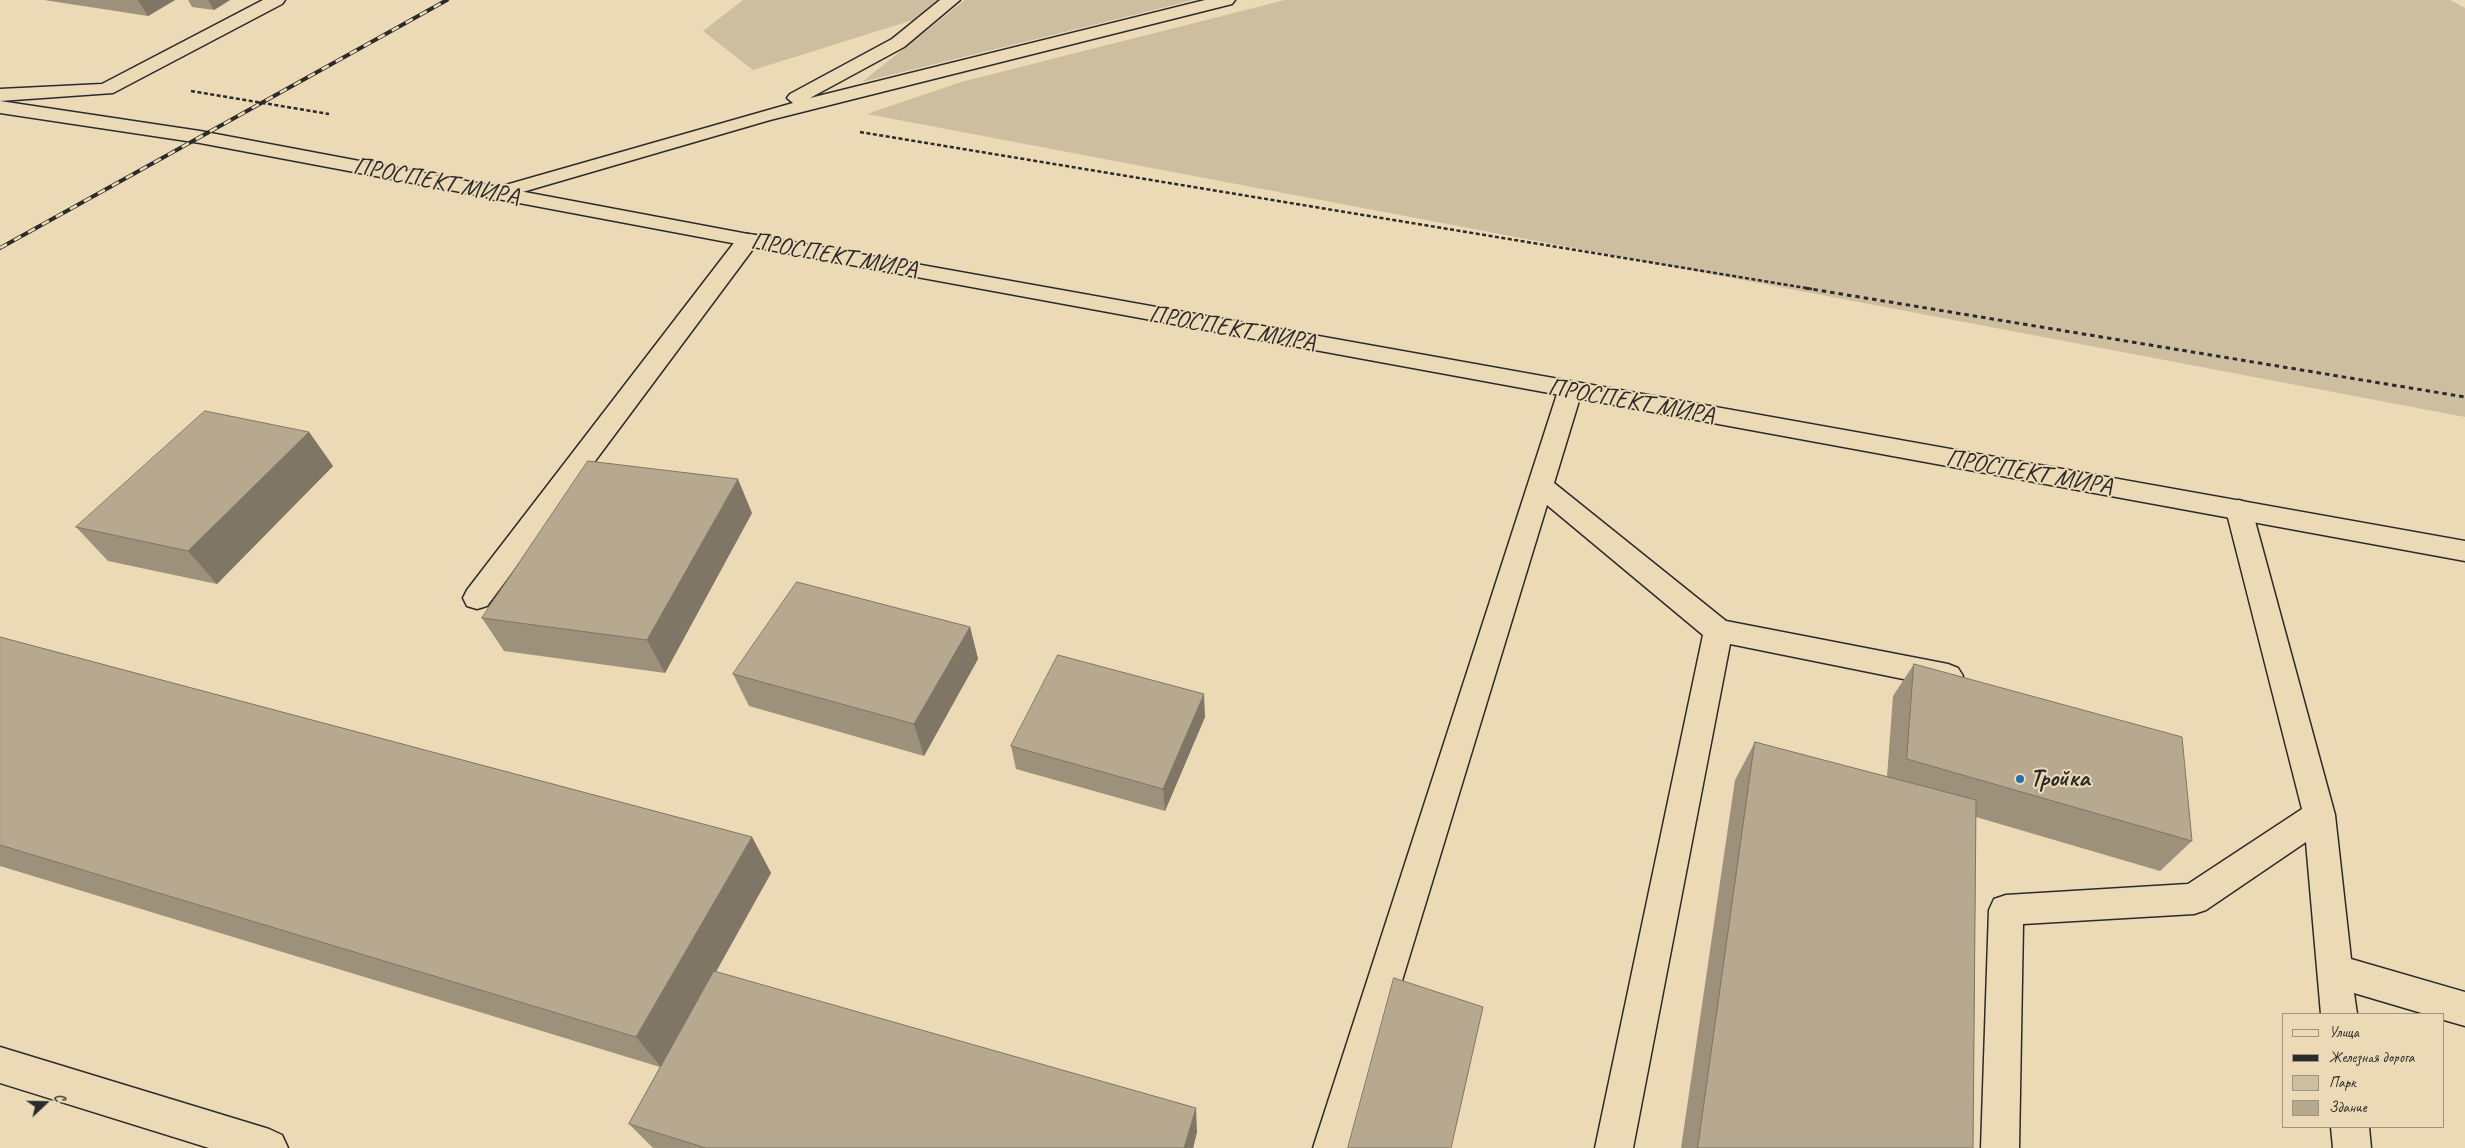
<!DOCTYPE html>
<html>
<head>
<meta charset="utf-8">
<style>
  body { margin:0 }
  #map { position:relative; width:2465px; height:1148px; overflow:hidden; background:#ecdab7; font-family:Caveat,sans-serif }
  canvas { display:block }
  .legend { position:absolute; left:2282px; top:1013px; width:162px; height:115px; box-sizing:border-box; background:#ecdab7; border:1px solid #9f947f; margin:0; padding:6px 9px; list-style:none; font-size:15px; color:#2b2b2b }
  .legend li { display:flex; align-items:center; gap:10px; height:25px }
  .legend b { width:25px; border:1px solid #9f947f }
  .north { position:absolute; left:20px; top:1078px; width:50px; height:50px; -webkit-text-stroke:4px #ecdab7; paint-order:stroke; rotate:69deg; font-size:14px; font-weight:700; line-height:20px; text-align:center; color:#2b2b2b }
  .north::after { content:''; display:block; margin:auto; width:18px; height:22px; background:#2b2b2b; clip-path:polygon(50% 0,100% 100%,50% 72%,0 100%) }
</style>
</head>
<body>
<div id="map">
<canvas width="2465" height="1148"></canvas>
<ul class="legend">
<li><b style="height:6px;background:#ecdab7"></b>Улица</li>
<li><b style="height:6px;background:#2b2b2b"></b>Железная дорога</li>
<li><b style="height:14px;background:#cdbea0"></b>Парк</li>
<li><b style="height:14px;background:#b6a990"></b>Здание</li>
</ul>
<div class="north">С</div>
</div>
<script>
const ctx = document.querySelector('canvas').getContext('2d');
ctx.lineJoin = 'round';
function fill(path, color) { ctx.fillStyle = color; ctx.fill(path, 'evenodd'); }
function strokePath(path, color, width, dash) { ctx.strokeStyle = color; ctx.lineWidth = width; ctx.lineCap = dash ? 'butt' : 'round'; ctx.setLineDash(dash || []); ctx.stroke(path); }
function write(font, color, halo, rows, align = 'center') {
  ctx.font = font + ' Caveat,sans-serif'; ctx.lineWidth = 4; ctx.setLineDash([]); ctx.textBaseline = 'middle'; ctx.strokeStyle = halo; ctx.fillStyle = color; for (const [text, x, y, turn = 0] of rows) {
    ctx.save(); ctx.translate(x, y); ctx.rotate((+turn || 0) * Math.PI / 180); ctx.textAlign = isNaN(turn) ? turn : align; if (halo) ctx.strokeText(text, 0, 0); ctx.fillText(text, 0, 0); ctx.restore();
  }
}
fill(new Path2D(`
  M743,0H938L913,20L753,70L703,31Z
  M965,0H1194L862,82Z
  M1285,0H2450L2465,8V417L867,114L961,82Z`), '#cdbea0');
const minor = new Path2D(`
  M263,0H285L282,4L113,93L0,101V89L102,84Z
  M940,0H960L904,47L810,98L1205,0H1235L1232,4L770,120L502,198L495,200L488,198L485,194L488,190L793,103L787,98L790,94L892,39Z
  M748,234L756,235L759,240L756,245L487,606L477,609L467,606L463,598L467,590L740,235Z
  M1570,383L1579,385L1582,391L1554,483L1726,621L1948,664L1958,668L1963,676L1958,684L1948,688L1730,644L1633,1148H1595L1703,635L1547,505L1351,1148H1313L1558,391L1561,385Z
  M2239,500L2248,503L2252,510L2335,815L2351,959L2465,992V1026L2444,1020V1014H2425L2354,993L2357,1014H2321L2306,842L2206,910L2194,914L2023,924L2019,1148H1981L1989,910L1994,899L2006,895L2188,884L2302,809L2226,510L2230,503Z
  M0,1047L269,1129L282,1135L288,1148H209L0,1083Z
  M2331,1127H2369L2371,1148H2333Z`);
const major = new Path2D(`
  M0,101L200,131L748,234L2465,541V561L748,246L200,143L0,113Z`);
strokePath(minor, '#2b2b2b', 3);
strokePath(major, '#2b2b2b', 3);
strokePath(new Path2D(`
  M191,91L329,114
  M860,132L1812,289`), '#2b2b2b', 2.5, [4, 2.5]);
strokePath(new Path2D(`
  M1805,288L2465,397`), '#2b2b2b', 3, [4.5, 4]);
fill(minor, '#ecdab7');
fill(major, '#ecdab7');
const rail = new Path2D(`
  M0,248L447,0`);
strokePath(rail, '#2b2b2b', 4);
strokePath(rail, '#ecdab7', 2.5, [8]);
fill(new Path2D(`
  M44,0H175L148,16Z
  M188,0H230L214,10L192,7Z
  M309,432L333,466L217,584L108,561L76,527Z
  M752,513L665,673L504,651L482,618Z
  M970,627L978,659L924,756L749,706L733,674Z
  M0,637L752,837L771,873L716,972L1197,1132L1193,1148H654L652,1147L629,1124L660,1067L0,866Z
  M1914,664L2192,841L2160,871L1976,817L1973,1148H1681L1735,780L1755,742L1887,777L1893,696Z
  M1205,717L1165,811L1016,769L1011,746Z`), '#9d917c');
fill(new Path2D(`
  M138,0H175L148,16Z
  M208,0H230L214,10Z
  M309,432L333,466L217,584L188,551Z
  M738,479L752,513L665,673L647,640Z
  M970,627L978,659L924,756L914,724Z
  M1204,694L1205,717L1165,811L1163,789Z
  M752,837L771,873L662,1068L636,1037Z
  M1196,1108L1197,1132L1193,1148H1184Z`), '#7f7665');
const building = new Path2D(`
  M205,411L309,432L188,551L76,527Z
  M588,461L738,479L647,640L482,618Z
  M797,582L970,627L914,724L733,674Z
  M0,637L752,837L636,1037L0,845Z
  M1058,655L1204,694L1163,789L1011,746Z
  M1914,664L2182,737L2192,841L1907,759Z
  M1755,742L1976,800L1973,1148H1698Z
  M714,971L1196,1108L1184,1148H706L629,1124Z
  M1394,978L1483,1007L1451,1148H1348Z`);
fill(building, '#b6a990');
strokePath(building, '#7f7665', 1);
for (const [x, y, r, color] of [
  [2020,779,5,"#1f6fb2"]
]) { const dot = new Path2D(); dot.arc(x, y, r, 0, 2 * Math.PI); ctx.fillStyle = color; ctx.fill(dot); strokePath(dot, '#ecdab7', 2); }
write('25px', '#2b2b2b', '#ecdab7', [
  ["ПРОСПЕКТ МИРА",436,182,11],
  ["ПРОСПЕКТ МИРА",834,256,10],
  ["ПРОСПЕКТ МИРА",1232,329,10],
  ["ПРОСПЕКТ МИРА",1631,402,10],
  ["ПРОСПЕКТ МИРА",2029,473,10]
]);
write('bold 25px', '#2b2b2b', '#ecdab7', [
  ["Тройка",2030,779]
], 'left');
</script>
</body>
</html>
